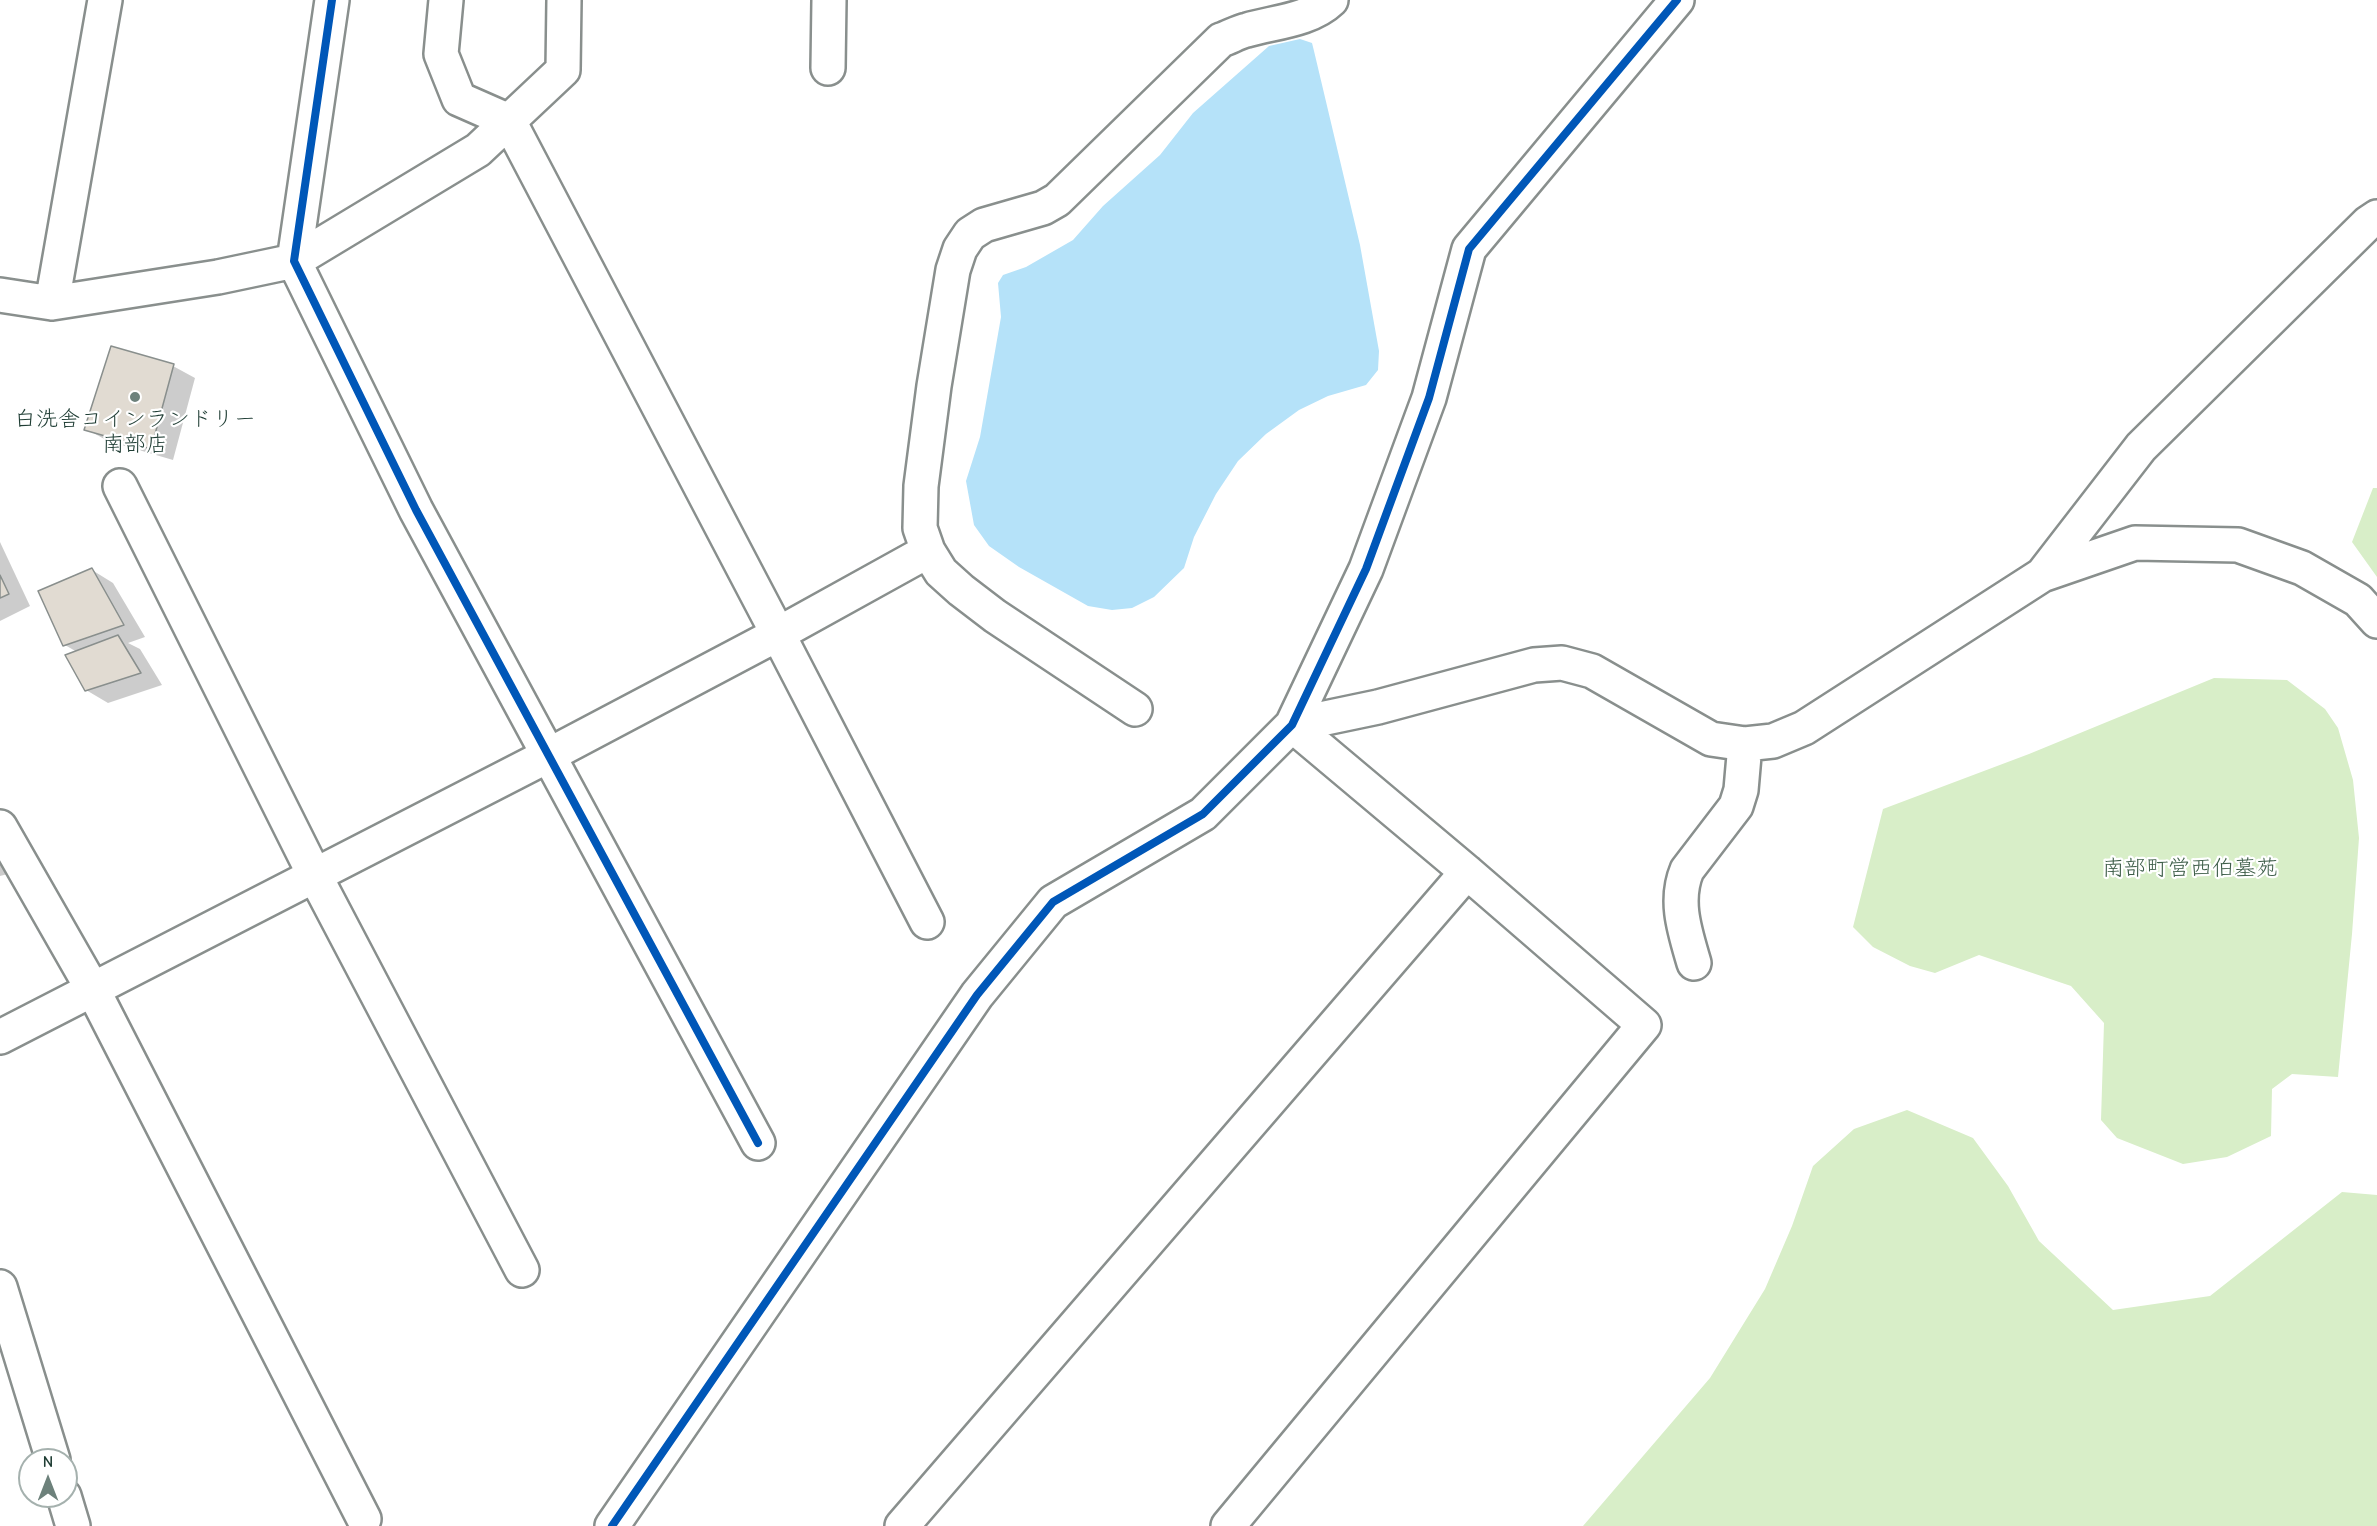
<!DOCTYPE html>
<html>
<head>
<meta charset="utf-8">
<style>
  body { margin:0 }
  #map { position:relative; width:2377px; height:1526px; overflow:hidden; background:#fff; font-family:"Comic Neue",sans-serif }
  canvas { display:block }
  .north { position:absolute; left:18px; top:1448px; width:60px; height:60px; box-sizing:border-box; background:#fff; border:2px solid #a5b1ae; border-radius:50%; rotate:0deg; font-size:16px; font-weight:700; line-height:24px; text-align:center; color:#1f3d34 }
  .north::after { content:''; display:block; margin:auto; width:21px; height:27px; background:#6d817b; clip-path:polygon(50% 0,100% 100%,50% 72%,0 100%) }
</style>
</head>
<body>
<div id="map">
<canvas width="2377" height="1526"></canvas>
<div class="north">N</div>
</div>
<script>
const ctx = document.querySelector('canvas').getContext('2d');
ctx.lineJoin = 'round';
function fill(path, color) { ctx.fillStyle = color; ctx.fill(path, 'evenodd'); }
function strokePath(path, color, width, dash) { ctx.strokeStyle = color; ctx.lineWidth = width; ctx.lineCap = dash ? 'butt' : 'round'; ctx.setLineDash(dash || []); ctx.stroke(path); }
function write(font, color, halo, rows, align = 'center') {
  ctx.font = font + ' "Comic Neue","Klee One",sans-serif'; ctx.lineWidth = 4.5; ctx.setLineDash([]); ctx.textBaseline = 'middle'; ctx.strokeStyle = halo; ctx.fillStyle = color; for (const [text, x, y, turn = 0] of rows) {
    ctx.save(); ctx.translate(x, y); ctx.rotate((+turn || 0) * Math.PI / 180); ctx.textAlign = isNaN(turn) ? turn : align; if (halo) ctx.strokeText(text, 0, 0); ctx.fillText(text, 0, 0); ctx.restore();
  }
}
fill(new Path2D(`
  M2373,488H2377V577L2352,542Z
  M2214,678L2287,680L2325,709L2338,728L2353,780L2359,838L2352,934L2338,1077L2292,1074L2272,1089L2271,1136L2227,1157L2183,1164L2117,1138L2101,1120L2104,1023L2071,986L1979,955L1935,973L1910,966L1873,947L1853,927L1883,809L2029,754Z
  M1907,1110L1973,1138L2008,1186L2039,1241L2113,1310L2210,1296L2342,1192L2377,1195V1526H1583L1710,1378L1765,1289L1792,1226L1813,1166L1854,1129Z`), '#d8eec8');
fill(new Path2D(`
  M1300,39L1312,43L1314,51L1360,245L1379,351L1378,370L1366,385L1328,396L1299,410L1266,434L1238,461L1216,494L1194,537L1184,568L1154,597L1132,608L1112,610L1088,606L1019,567L989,546L974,525L966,481L980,437L1001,317L998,283L1003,275L1026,267L1073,240L1103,206L1160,155L1193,113L1269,46Z`), '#b5e2f9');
fill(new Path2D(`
  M173,366L195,378L173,460L108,441L86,429Z
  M0,542L30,606L0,621Z
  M92,570L113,583L145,637L128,643L140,649L162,685L108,703L86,690L77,652L65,645Z
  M0,856L8,874L0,876Z`), '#0003');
const building = new Path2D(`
  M111,346L174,364L151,449L84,430Z
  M92,568L124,625L63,646L38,591Z
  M0,575L9,594L0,598Z
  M118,635L141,673L85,691L65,655Z`);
fill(building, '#e1dbd2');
strokePath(building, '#898f8d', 1.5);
const minor = new Path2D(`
  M332,0L294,261L416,510L758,1143
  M446,0L441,54L459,99L509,121L778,634L927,922
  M828,68L829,0
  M0,295L52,303L218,277L294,261L478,150L563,70L564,0
  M52,303L105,0
  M120,486L314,874L522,1270
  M2042,575L2141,447L2368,223L2377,217
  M1135,709L995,616L961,590L941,572L928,551L920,528L921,486L934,386L953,270L960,249L970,234L984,225L1043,208L1057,200L1221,40C1230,37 1238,32 1247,30C1275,22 1310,20 1331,0
  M1292,725L1378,707L1534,665L1562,663L1592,671L1711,739L1745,744L1773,741L1804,728L2042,575L2135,543L2238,545L2302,568L2358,600L2377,621
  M0,827L92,988L364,1519
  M1694,963C1685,932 1674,901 1687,870L1736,806L1741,790L1745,744
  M0,1037L549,755L778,634L928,551
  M612,1526L977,995L1053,902L1203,814L1292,725L1366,569L1429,398L1469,249L1677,0
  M902,1526L1467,872
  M1228,1526L1644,1025L1467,872L1292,725`);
const tertiary = new Path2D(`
  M0,1287L53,1460
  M64,1496L73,1526`);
strokePath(minor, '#898f8d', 38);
strokePath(tertiary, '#898f8d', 38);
strokePath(minor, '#fff', 33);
strokePath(tertiary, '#fff', 33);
strokePath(new Path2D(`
  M332,0L294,261L416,510L758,1143
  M612,1526L977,995L1053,902L1203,814L1292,725L1366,569L1429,398L1469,249L1677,0`), '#0057b8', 8);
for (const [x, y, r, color] of [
  [135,397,6,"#6d817b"]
]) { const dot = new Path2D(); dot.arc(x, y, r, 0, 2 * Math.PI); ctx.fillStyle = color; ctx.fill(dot); strokePath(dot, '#fff', 2); }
write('22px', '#1f3d34', '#fff', [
  ["白洗舎コインランドリー",135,420],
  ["南部店",135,445]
]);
write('22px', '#3e5e49', '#fff', [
  ["南部町営西伯墓苑",2190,869]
]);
</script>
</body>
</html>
